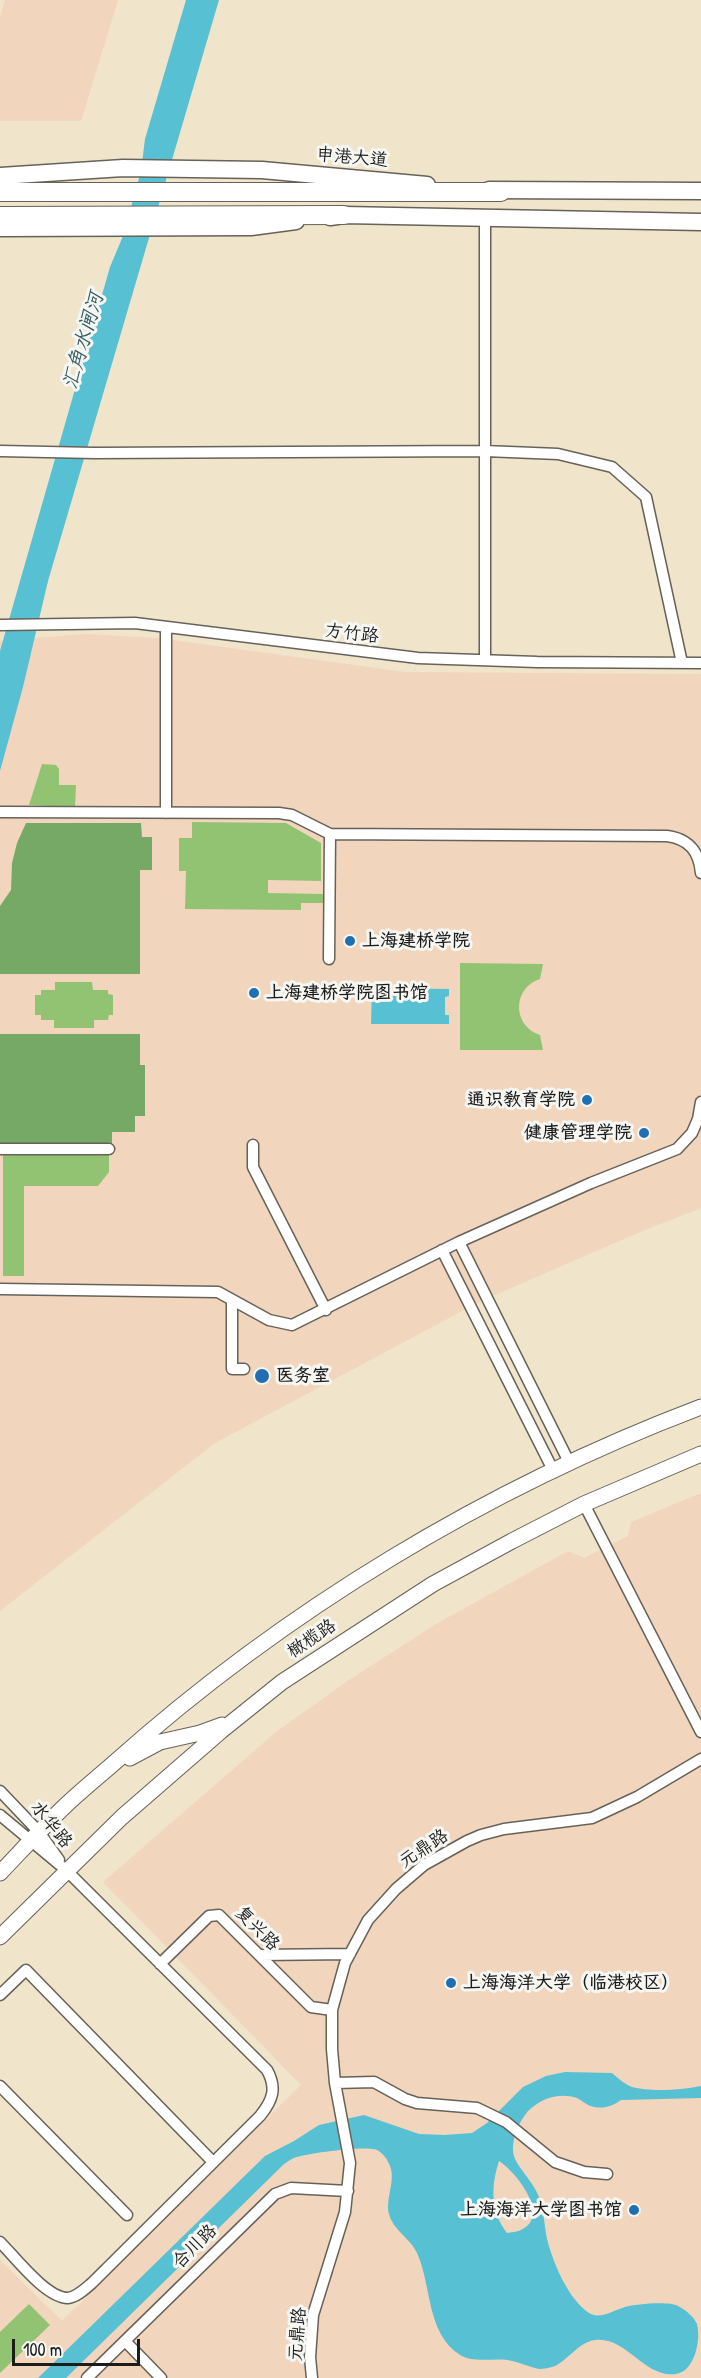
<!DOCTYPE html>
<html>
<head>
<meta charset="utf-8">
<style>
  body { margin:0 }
  #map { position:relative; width:701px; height:2378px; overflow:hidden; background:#f0e4ca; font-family:"Patrick Hand",sans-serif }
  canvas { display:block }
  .scale { position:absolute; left:12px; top:2339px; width:128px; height:27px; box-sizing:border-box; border:3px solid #1c1c1c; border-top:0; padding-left:8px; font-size:18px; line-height:21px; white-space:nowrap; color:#1c1c1c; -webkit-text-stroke:4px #f6f6f2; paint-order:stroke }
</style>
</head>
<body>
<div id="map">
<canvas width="701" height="2378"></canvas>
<div class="scale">100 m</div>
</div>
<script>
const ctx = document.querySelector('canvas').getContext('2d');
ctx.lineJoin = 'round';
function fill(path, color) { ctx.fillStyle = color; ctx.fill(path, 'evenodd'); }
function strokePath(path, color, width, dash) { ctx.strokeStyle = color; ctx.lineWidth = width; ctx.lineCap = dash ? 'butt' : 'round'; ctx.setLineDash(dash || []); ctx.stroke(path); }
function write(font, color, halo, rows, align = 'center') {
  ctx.font = font + ' "Patrick Hand","LXGW WenKai TC",sans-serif'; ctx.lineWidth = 6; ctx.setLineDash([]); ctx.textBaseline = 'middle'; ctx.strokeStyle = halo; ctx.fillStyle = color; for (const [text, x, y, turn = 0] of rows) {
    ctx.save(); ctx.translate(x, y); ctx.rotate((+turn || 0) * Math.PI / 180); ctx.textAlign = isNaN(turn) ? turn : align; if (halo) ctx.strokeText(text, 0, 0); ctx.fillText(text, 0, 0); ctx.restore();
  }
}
fill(new Path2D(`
  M5,0H118L81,121H0V17Z
  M83,634L158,638L405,672L701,674V1208L640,1232L479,1302L215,1443L0,1611V641Z
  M701,1493V2378H0V2260L62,2321L301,2085L103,1882L276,1732L346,1682L436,1624L568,1551L584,1558L628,1536L631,1522Z`), '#f1d5bd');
fill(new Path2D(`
  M42,764L56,765L59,769V785H76L75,807L29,805Z
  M192,822L286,823L321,843V881L268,880V893L323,894V903H301V910L185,909L186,871H179V838H192Z
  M460,963L543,964L540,979C512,988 512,1026 540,1035L543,1050H460Z
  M55,982H92L93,990H108V994L113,995V1015H109L108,1020H94V1028H54V1020H41V1015H35V995H41V990H55Z
  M3,1154H109V1172L98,1186H24V1276H3Z
  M29,2304L50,2325L0,2373V2332Z`), '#92c373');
fill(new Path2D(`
  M26,823H141L142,837H152V870H140V974H0V906L11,890L12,863L17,843Z
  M0,1034H140V1065H145V1116H135V1132H112V1146H0Z`), '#75a965');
fill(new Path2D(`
  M186,0H219L48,581L23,687L0,771V651L110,267L123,236L141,171L145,139Z
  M372,988L449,989V996L445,997V1015H449V1024H371Z
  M565,2072L612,2073C618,2078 624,2084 632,2087C649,2092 684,2090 701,2086V2098L621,2100C613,2106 602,2110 591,2106C586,2105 582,2100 577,2098C560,2092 541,2098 528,2111C519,2122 510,2141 514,2156C517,2167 533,2181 539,2197C544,2210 544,2225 547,2239C553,2262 566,2294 585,2310C598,2322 611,2311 625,2307C636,2304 669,2301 678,2306C686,2310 694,2317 697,2324C701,2340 695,2371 676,2374C643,2378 627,2336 595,2340C579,2342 569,2359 555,2366C550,2368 544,2369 539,2369C529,2367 519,2362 508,2360C493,2358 473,2363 460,2355C426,2333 432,2286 417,2253C411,2239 393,2230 389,2214C385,2199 396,2181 390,2166C388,2160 383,2153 377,2150C367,2145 309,2153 297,2157C292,2158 287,2162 283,2165L66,2378H38L265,2156L294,2141L319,2125L364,2115L419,2134L445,2135L472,2133L487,2123L523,2087L546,2076ZM499,2161C515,2171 552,2216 521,2230C517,2232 511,2232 507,2233C490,2211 491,2186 499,2161Z`), '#57c0d3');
const street = new Path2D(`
  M485,217V660
  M0,451L94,453L485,451L558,454L612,467L646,497L682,663
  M0,625L135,623L418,658L537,662L701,663
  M166,627V813
  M0,812L279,813L292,815L330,834L667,836C689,839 699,851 701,873
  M329,959L330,834
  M253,1145V1167L326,1310
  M0,1149H109
  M459,1242L570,1464
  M442,1250L554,1472
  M0,1289L218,1292L269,1320L292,1325L459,1242L591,1183L677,1149L692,1133L698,1119L701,1102
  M232,1300V1369H244
  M584,1504L701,1732
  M0,1791L39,1832L59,1860
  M0,1815L66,1870L267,2070C277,2088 273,2100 260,2116L92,2283C85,2289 77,2297 68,2298C46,2298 15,2257 0,2242
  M260,1955L350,1954
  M160,1964L209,1916L219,1915L311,2007L332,2010
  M0,1995L26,1970L213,2162
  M335,2083L374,2082L405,2099L417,2103L477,2108L506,2122L555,2162L584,2172L607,2174
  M0,2086L127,2215
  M125,2341L161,2378
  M87,2378L275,2194L291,2188L348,2191
  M312,2378L310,2357L313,2315L345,2212L350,2163L335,2083L332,2049V2010L345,1963L368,1920L396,1889L424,1865L467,1841L481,1835L504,1829L592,1818L637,1797L701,1759`);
const secondary = new Path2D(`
  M130,1758L160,1742L200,1733L222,1725
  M0,1873C22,1850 43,1827 66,1805C82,1790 98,1777 114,1763C285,1610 487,1488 701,1407
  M0,1937L122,1817L221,1731L282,1682L433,1584L512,1541L584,1504L701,1454`);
const primary = new Path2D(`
  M0,176L123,168L262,170L427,185
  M489,190L701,191
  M330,217L344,215L701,222
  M0,228L251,227L296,221`);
const highway = new Path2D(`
  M0,192H501
  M0,216L344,215`);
strokePath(street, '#666259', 13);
strokePath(secondary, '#666259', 17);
strokePath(primary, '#666259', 19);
strokePath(highway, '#666259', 20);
strokePath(street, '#fff', 10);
strokePath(secondary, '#fff', 15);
strokePath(primary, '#fff', 16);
strokePath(highway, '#fff', 18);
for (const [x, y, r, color] of [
  [350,941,6,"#1f6fb2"],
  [254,993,6,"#1f6fb2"],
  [587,1100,6,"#1f6fb2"],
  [644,1133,6,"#1f6fb2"],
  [262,1376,8,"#1f6fb2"],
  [451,1983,6,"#1f6fb2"],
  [634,2210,6,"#1f6fb2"]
]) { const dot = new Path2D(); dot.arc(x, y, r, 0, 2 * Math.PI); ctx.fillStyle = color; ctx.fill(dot); strokePath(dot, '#f6f6f2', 2); }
write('18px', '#1c1c1c', '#f6f6f2', [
  ["申港大道",352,158,5],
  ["方竹路",352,634,7],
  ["橄榄路",312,1639,-34],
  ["水华路",51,1825,51],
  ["元鼎路",424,1849,-33],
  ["复兴路",257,1929,45],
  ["合川路",195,2247,-45],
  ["元鼎路",298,2334,-85]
]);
write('bold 18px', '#1c1c1c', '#f6f6f2', [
  ["上海建桥学院",362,941],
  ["上海建桥学院图书馆",266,993],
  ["通识教育学院",575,1100,"right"],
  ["健康管理学院",632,1133,"right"],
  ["医务室",276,1376],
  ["上海海洋大学（临港校区）",463,1983],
  ["上海海洋大学图书馆",622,2210,"right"]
], 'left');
write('italic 20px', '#345e65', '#f6f6f2', [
  ["汇角水闸河",84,341,-74]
]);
</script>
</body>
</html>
